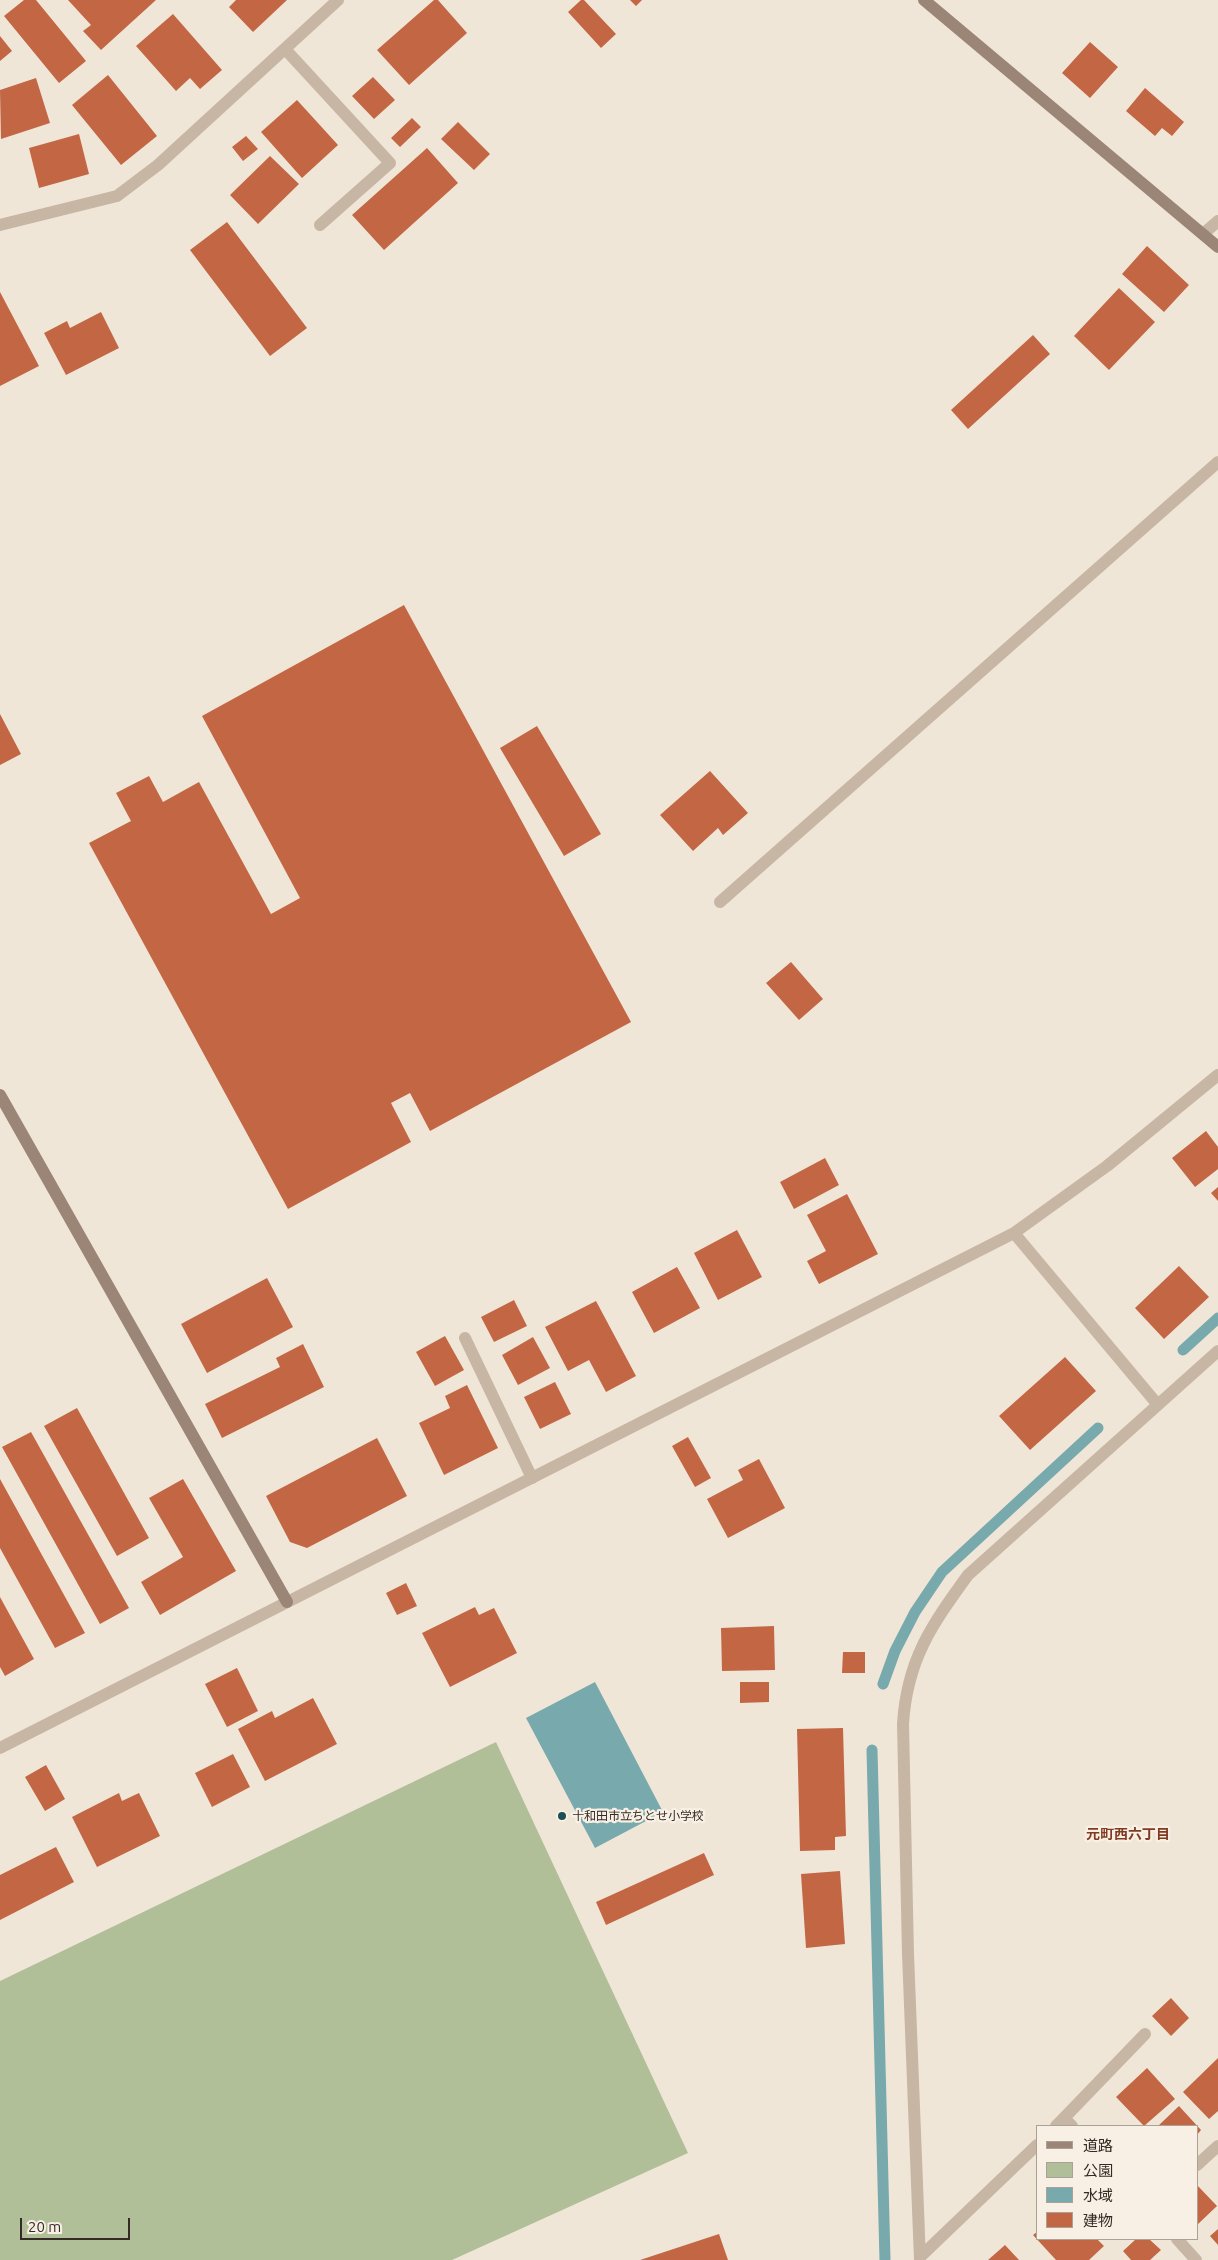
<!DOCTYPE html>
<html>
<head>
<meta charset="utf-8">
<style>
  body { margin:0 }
  #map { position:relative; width:1218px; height:2260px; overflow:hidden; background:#f0e6d8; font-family:Ubuntu,"Noto Sans JP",sans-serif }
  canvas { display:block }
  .legend { position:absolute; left:1036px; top:2125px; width:162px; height:115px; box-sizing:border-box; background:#f8f0e4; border:1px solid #aaa198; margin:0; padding:6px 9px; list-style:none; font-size:15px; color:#342b26 }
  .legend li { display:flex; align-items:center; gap:10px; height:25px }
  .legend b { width:25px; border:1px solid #aaa198 }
  .scale { position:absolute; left:20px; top:2218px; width:110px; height:22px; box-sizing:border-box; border:2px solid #342b26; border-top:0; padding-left:6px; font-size:15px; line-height:18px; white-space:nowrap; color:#342b26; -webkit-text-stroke:4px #f8f0e4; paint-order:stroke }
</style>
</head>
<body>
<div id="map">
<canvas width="1218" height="2260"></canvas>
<ul class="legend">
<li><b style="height:6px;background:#9b8577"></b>道路</li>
<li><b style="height:14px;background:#b1bf99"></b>公園</li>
<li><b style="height:14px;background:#78a9ac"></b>水域</li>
<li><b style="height:14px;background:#c36644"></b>建物</li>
</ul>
<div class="scale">20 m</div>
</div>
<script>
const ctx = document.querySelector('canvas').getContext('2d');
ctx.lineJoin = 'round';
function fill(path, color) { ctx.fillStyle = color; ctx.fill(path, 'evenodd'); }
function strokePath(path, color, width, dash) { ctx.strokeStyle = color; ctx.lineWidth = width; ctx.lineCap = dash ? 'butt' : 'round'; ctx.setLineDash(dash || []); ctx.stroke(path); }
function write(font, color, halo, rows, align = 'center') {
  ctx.font = font + ' Ubuntu,"Noto Sans JP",sans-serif'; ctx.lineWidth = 4.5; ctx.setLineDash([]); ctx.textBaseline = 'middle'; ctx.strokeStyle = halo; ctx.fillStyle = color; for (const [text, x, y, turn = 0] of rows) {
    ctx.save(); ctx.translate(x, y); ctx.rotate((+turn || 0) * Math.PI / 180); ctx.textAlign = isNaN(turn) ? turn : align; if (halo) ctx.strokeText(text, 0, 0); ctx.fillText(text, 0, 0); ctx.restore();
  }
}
fill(new Path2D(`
  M496,1742L688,2153L452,2260H0V1981Z`), '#b1bf99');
fill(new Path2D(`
  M595,1682L663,1812L595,1848L526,1718Z`), '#78a9ac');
strokePath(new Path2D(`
  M1183,1350L1218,1318
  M883,1684L895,1651L915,1612L942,1572L1098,1428
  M872,1750L885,2260`), '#78a9ac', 11);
fill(new Path2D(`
  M24,0H36L86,61L59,83L4,16Z
  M68,0H156L101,50L83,31L91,25Z
  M236,0H287L253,32L229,7Z
  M434,0H438L467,33L409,85L377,50Z
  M581,0H584L616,34L601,48L568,12Z
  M630,0H642L636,6Z
  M173,14L222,70L200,89L190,78L176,91L136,46Z
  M0,36L12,51L0,61Z
  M1090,42L1118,67L1090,98L1062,73Z
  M108,75L157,136L121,165L72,105Z
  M373,77L395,100L374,119L352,96Z
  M36,78L50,123L1,139L0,90Z
  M1145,88L1184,122L1172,136L1162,128L1155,136L1126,111Z
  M297,100L338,145L302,178L261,132Z
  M412,118L421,127L400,147L391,138Z
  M458,122L490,154L474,170L441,139Z
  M79,134L89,174L39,188L29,148Z
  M246,136L258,149L243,161L232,147Z
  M427,148L458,183L384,250L352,215Z
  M270,156L299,184L258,224L230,195Z
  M227,222L307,328L270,356L190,250Z
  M1147,246L1189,285L1164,312L1122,274Z
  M1119,288L1155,322L1109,370L1074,336Z
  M0,292L39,366L0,386Z
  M101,312L119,348L66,375L44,333L67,321L70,328Z
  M1033,335L1050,354L968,429L951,410Z
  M404,605L631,1022L430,1131L410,1093L391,1103L411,1142L288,1209L89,843L131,821L116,793L149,776L163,802L199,782L271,914L300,898L202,716Z
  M0,714L21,754L0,765Z
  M537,726L601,834L564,856L500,748Z
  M710,771L748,813L723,835L718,828L693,851L660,815Z
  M791,962L823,999L799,1020L766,983Z
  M1206,1131L1218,1147V1169L1195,1187L1172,1158Z
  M825,1158L839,1185L794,1209L780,1182Z
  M1218,1187V1201L1211,1193Z
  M847,1194L878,1254L819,1284L807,1261L826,1251L807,1215Z
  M737,1230L762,1277L718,1300L694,1253Z
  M1179,1266L1209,1297L1164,1339L1135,1308Z
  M677,1267L700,1308L654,1333L632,1292Z
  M267,1278L293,1327L207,1373L181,1324Z
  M514,1300L527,1326L494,1342L481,1317Z
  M596,1301L636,1376L606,1392L589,1360L568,1371L545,1327Z
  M445,1336L464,1370L435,1386L416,1352Z
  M533,1337L550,1368L518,1385L502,1355Z
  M303,1344L324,1387L222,1438L205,1404L280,1367L276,1358Z
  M1065,1357L1096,1391L1030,1450L999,1416Z
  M555,1382L571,1414L540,1429L524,1397Z
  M467,1385L498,1448L444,1475L419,1423L450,1408L445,1396Z
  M77,1408L149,1538L117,1556L44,1426Z
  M31,1432L129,1608L100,1624L2,1447Z
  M688,1437L711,1478L695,1487L672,1446Z
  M377,1438L407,1496L307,1548L290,1542L266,1496Z
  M759,1459L785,1508L728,1538L707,1499L743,1480L738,1470Z
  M0,1479L85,1633L55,1648L0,1548Z
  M183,1479L236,1571L160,1615L141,1582L183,1557L149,1498Z
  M406,1583L417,1606L397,1615L386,1593Z
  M0,1597L34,1659L5,1676L0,1667Z
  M475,1607L479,1615L494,1608L517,1653L450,1687L422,1633Z
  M774,1626L775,1670L722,1671L721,1628Z
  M843,1652H865V1673H842Z
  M237,1668L258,1711L227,1727L205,1684Z
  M740,1682H769V1702L740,1703Z
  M313,1698L337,1744L265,1781L238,1729L272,1711L275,1718Z
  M843,1728L846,1836L835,1837V1850L800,1851L797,1729Z
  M233,1754L250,1787L212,1807L195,1773Z
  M46,1765L65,1799L45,1811L25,1777Z
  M119,1793L122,1801L139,1793L160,1836L97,1867L72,1817Z
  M56,1847L74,1882L0,1920V1875Z
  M704,1853L714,1875L606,1925L596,1902Z
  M840,1871L845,1944L806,1948L801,1874Z
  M1171,1998L1189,2018L1171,2036L1152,2016Z
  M1218,2058V2111L1209,2119L1183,2092Z
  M1147,2068L1175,2099L1144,2126L1116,2097Z
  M1179,2106L1201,2130L1197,2135V2126H1158Z
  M1197,2185L1217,2206L1197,2225Z
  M1218,2229V2245L1210,2236Z
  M1037,2232V2239H1097L1104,2246L1089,2260H1056L1033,2235Z
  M719,2234L728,2260H640Z
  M1136,2239H1149L1161,2250L1150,2260H1131L1123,2251Z
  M1005,2245L1019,2260H988Z`), '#c36644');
strokePath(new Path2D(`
  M285,49L390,163L320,225
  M465,1338L532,1478
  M1064,2118L1145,2034
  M1197,2165L1218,2146`), '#c8b6a5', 12);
strokePath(new Path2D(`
  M0,225L117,196L158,165L338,0
  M1203,234L1218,221
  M720,902L1218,462
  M1014,1233L1158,1405
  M0,1748L1014,1233L1107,1166L1218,1075
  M1056,2126L1064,2118L1072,2126
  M1177,2239L1196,2260
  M920,2257L1037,2145
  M920,2260L908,1954L903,1724C907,1660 931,1626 968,1575L1218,1351`), '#c8b6a5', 12);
strokePath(new Path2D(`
  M924,0L1218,247
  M0,1095L287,1602`), '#9b8577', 12);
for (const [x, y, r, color] of [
  [562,1816,5,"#1d4f54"]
]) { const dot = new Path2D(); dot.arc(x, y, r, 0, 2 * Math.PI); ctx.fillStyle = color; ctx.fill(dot); strokePath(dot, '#f8f0e4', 2); }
write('12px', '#342b26', '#f8f0e4', [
  ["十和田市立ちとせ小学校",572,1816]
], 'left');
write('bold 14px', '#803b21', '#f8f0e4', [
  ["元町西六丁目",1128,1834]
]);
</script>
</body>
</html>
